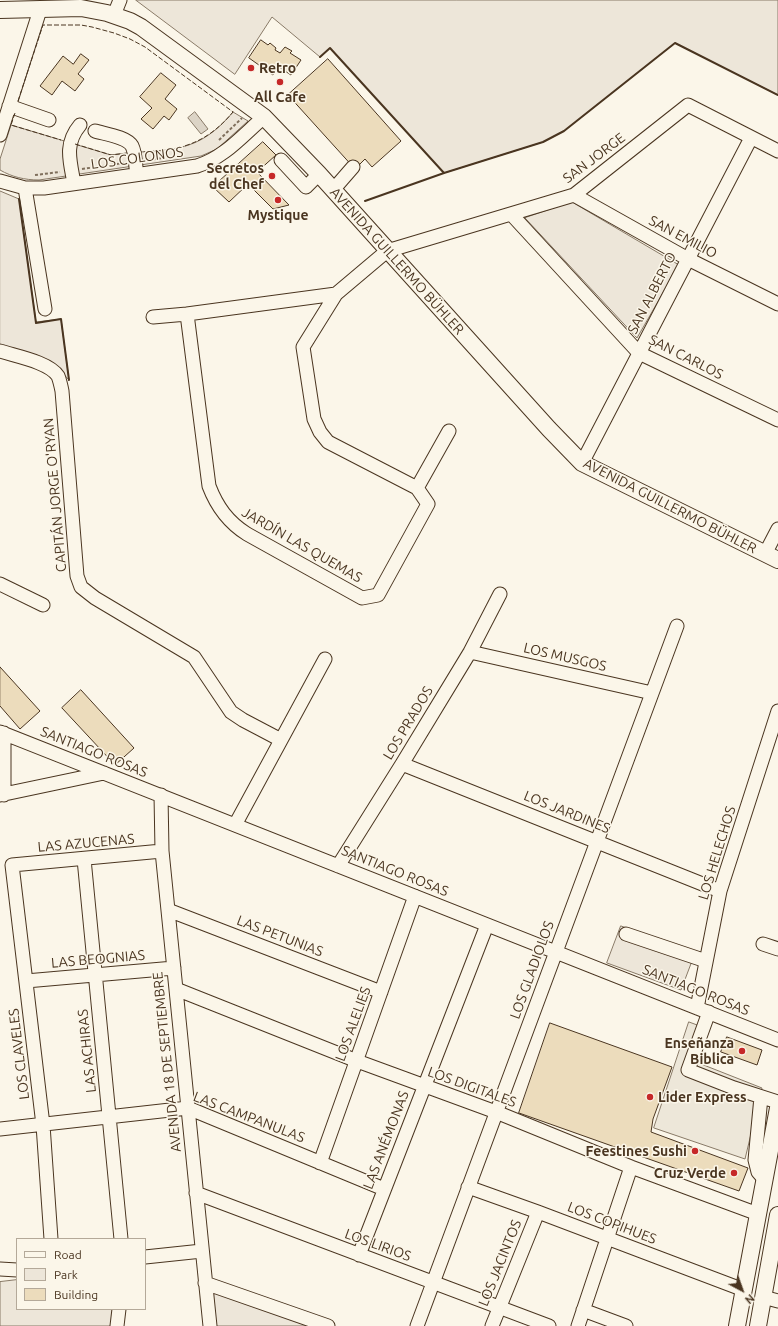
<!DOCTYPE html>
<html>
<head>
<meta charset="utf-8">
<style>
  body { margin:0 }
  #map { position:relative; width:778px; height:1326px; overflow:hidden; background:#fbf6e9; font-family:Ubuntu,sans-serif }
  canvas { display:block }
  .legend { position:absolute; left:16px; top:1238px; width:130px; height:72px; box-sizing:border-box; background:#fbf6e9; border:1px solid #b4a999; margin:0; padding:5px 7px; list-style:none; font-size:12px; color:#4a3520 }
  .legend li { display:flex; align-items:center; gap:8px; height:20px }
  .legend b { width:20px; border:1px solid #b4a999 }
  .north { position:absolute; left:722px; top:1270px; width:40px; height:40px; -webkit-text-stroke:3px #fbf6e9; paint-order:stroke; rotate:139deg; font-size:11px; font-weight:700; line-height:16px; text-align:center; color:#4a3520 }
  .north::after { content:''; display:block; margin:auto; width:14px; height:18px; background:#4a3520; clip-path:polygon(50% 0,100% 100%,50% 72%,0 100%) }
</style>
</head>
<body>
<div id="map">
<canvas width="778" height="1326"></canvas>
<ul class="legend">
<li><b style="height:5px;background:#fbf6e9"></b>Road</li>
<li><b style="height:11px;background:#ede6d9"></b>Park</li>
<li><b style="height:11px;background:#ecdcbc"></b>Building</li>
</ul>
<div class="north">N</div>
</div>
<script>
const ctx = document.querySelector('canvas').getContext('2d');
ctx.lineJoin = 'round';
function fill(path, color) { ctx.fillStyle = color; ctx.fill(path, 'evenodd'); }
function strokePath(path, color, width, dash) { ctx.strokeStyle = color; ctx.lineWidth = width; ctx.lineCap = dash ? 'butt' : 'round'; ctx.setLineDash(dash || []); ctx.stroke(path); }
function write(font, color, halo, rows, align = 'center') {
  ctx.font = font + ' Ubuntu,sans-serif'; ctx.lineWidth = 3; ctx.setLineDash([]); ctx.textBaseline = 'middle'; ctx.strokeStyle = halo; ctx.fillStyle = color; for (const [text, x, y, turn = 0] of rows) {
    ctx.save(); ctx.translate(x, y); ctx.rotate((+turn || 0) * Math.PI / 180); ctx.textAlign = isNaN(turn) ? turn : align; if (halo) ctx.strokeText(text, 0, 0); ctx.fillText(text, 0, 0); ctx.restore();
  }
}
const green = new Path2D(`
  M136,0H778V95L675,43L564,131L543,142L444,173L330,48L320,57L272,17L235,74Z
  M233,112L248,121L217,149L201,156L39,180C25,180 12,177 0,170V159L11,125L111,155C164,147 194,159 233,112Z
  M0,191L19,199L36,322L61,319L69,380L57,367L0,345Z
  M572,202L679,265L637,338L525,218Z
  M621,926L695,953L681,990L607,963Z
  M17,1280V1309H113L112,1326H0V1282Z
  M212,1291L317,1326H215Z`);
fill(green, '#ede6d9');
strokePath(green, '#887966', 1);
const parking = new Path2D(`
  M689,1022L708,1029L696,1062L762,1088L745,1159L654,1128Z`);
fill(parking, '#ede7d9');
strokePath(parking, '#887966', 1);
const water = new Path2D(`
  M195,112L208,129L201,134L188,118Z`);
fill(water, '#dcd4c6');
strokePath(water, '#887966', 1);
const building = new Path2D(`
  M261,40L268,45L270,43L276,48L275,50L280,53L285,47L292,51L290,53L301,60L291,75L279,67L273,75L249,58Z
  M81,54L89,60L78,74L84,79L75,91L62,81L52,95L40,86L63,56L73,64Z
  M328,59L401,141L372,167L365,159L355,169L288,95Z
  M161,73L176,85L165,99L177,109L169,120L164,116L153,129L141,119L152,108L140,97Z
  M263,142L276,155L257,172L289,205L273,209L248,184L229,202L213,187Z
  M0,667L40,711L20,729L0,706Z
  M81,690L134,748L115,765L62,708Z
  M550,1023L672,1067L653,1119L651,1132L748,1168L739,1191L519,1113Z
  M727,1037L762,1050L757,1065L721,1052Z`);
fill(building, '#ecdcbc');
strokePath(building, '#4a3520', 1);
const minor = new Path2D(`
  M114,15L120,0
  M9,106L49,120
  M95,131C105,134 127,137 132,146C136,154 135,165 137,174
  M0,135L40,10
  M281,160L306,187L319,174
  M0,181L25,188H44L197,166C224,158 243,135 264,117
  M74,183C70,161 64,144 80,125
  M25,188L45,309
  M333,190L353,167
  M574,195L688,259L778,304
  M512,215L639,353L778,420
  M336,294L303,347L314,419L320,432L328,442L417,488L428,504L378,595L362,598L247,534C228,522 217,507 209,486L187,314L336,294L387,251L574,195L688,105L778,151
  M153,317L187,314
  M0,351C15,356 49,362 58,376C60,381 61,386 62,391L77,576L81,587L95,598L194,657L231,712L243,720L281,740
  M582,463L751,138
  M417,488L449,431
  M765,554L778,529
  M0,584L43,605
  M470,652L652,693
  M0,732L778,1040
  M4,733V795
  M402,764L720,891
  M0,795L104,773
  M161,795L162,851L210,1326
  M235,825L325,659
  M84,859L121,1239
  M338,866L402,764L470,652L500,594
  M168,910L381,992
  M626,934L706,961
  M763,944L778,949
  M26,981L174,968
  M176,989L357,1061L496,1112L631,1167L758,1214
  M697,1008L720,891L778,711
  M709,1012L688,1070L734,1088L778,1102
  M761,1097L755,1160L758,1172L765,1180
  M0,1129L188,1108L384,1189
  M320,1163L415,896
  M468,1187L538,1212L744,1290
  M196,1193L549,1326
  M51,1239L43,1125L12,865L162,851
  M359,1255L487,925
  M145,1257L202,1251
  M0,1269L17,1270
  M205,1283L328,1326
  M763,1297L778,1301
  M583,1310L626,1326
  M117,1326L119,1309
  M417,1326L677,626
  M492,1326L538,1212
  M578,1326L631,1167`);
const major = new Path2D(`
  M0,10L81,8L107,13L130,21L141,27L264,117L319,174L549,429L582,463L778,560
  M737,1326L778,1108
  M758,1326L778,1215`);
strokePath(minor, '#4a3520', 15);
strokePath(major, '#4a3520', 18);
strokePath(new Path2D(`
  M219,140L242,118
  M148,160L163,158
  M82,169L124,163
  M35,175L60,172`), '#7f6f5c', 2, [3, 2]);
strokePath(minor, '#fbf6e9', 13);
strokePath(major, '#fbf6e9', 16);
strokePath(new Path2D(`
  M18,101L43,25H81L92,27L114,33L130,39L145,47L233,112C207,143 181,151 141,152
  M15,113L11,125L61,140
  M75,144L111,155L128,153`), '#4a3520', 1, [5, 2]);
strokePath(new Path2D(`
  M320,57L330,48L444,173
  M19,199L36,323L61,319L69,380
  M365,201L444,173L543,142L564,131L675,43L778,95`), '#4a3520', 2);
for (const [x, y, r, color] of [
  [251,68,4,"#c62828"],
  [280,82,4,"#c62828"],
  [272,176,4,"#c62828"],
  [278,200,4,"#c62828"],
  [742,1051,4,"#c62828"],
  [650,1097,4,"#c62828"],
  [695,1151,4,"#c62828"],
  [734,1173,4,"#c62828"]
]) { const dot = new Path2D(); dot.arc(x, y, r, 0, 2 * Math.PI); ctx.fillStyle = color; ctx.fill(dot); strokePath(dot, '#fbf6e9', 1.5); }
write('bold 14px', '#4a3520', '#fbf6e9', [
  ["Retro",259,68,"left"],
  ["All Cafe",280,97,"center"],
  ["Secretos",264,168],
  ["del Chef",264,184],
  ["Mystique",278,215,"center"],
  ["Enseñanza",734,1043],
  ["Biblica",734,1059],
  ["Lider Express",658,1097,"left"],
  ["Feestines Sushi",687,1151],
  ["Cruz Verde",726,1173]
], 'right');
write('14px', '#4a3520', '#fbf6e9', [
  ["LOS COLONOS",137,158,-8],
  ["SAN JORGE",594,158,-37],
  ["SAN EMILIO",683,237,28],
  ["AVENIDA GUILLERMO BÜHLER",397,261,48],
  ["SAN ALBERTO",652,293,-63],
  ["SAN CARLOS",686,357,27],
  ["CAPITÁN JORGE O'RYAN",55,495,-95],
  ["AVENIDA GUILLERMO BÜHLER",670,506,27],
  ["JARDÍN LAS QUEMAS",302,545,30],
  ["LOS MUSGOS",565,657,13],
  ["LOS PRADOS",408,723,-59],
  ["SANTIAGO ROSAS",94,752,22],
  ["LOS JARDINES",567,812,22],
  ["LAS AZUCENAS",86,843,-5],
  ["LOS HELECHOS",717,853,-73],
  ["SANTIAGO ROSAS",395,871,22],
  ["LAS PETUNIAS",280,936,21],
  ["LAS BEOGNIAS",98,959,-5],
  ["LOS GLADIOLOS",532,970,-70],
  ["SANTIAGO ROSAS",696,990,22],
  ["LOS ALELIES",353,1024,-70],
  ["LAS ACHIRAS",87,1051,-96],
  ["LOS CLAVELES",19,1054,-97],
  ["AVENIDA 18 DE SEPTIEMBRE",167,1062,-96],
  ["LOS DIGITALES",472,1087,20],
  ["LAS CAMPANULAS",249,1117,21],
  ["LAS ANÉMONAS",386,1140,-69],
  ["LOS COPIHUES",612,1223,21],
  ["LOS LIRIOS",378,1245,20],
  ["LOS JACINTOS",500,1263,-68]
]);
</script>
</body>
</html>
